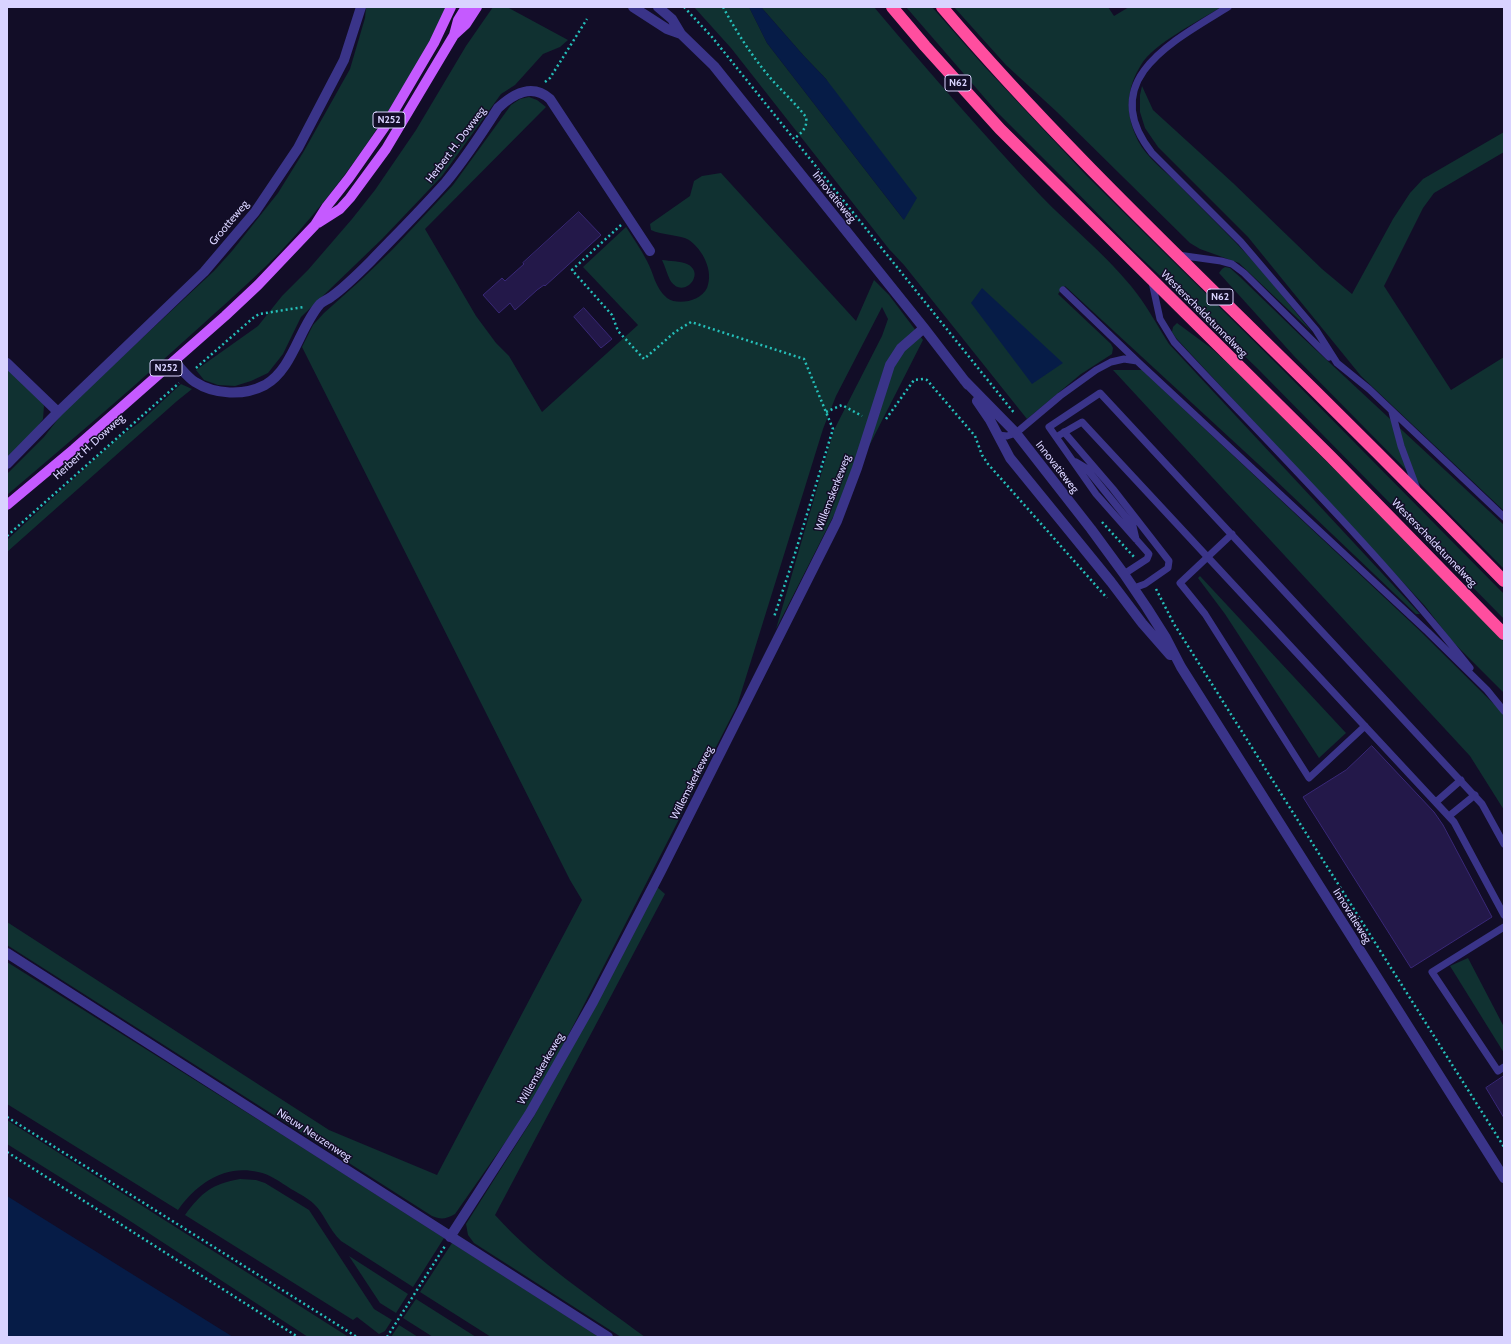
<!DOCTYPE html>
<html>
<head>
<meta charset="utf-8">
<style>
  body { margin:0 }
  #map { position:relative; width:1511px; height:1344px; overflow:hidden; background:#120d27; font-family:Cabin,sans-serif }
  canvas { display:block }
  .frame { position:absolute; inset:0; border:8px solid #d9d3ff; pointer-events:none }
</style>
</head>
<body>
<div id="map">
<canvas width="1511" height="1344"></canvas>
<div class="frame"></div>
</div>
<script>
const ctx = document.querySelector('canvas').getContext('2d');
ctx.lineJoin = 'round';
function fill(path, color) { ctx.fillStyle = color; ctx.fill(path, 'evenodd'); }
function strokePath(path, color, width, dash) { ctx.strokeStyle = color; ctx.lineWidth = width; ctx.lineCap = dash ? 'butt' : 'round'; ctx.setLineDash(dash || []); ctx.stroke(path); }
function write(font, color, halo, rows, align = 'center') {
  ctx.font = font + ' Cabin,sans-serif'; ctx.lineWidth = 3; ctx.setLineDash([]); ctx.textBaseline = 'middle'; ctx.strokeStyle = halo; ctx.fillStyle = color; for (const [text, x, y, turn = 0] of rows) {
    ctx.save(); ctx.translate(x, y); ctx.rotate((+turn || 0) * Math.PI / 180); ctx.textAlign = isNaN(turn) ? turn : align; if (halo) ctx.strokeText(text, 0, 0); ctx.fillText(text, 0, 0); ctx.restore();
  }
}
fill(new Path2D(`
  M366,7H446C432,40 414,70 395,100C362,154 324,205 281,251C247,286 209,318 173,351C119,400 63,447 7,495V474L44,437L65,410L214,271L232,251L278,193L304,151L350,69L365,18Z
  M493,7H507L568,40L560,47L543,54L515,85L501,94L442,176L382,239L301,317L283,354L268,373L251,381L235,386L218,385L204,380L196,370L258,326L282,296L308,270L352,219L375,190L416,130L466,46Z
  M694,7H749L767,43L904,220L826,79L803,55L761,7H874C928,71 983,134 1041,196C1070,226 1104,253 1131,286C1146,304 1157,325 1169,344L1420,614H1416L1269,474L1065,286L1058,294L1111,344L1113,348L1112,354L1081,374L1027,419L904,265L889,249L731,48Z
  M906,7H932L984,66L1086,175L1281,368L1504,594V619L1257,368L1134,251L1062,177L996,111Z
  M954,7H1108L1114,16L1129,7H1221C1199,21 1153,44 1141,65C1127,87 1125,111 1135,134C1142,153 1160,167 1174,180C1195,202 1217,223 1238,245C1264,272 1288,303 1312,332L1239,263L1200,249L1190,243L1057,112L1006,65Z
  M1142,86L1153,110L1233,183L1322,269L1352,294L1393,219L1410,193L1423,179L1504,132V152L1434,193L1423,208L1384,286L1451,390L1504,357V511L1361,376L1248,237L1158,147L1145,128L1140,112V95Z
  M529,97L537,100L546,107L425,229L476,316L496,343L509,356L542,412L638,325L583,267L626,227C633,238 641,249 647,261C654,274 655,288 667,298C678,306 701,301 707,288C714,271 703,250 689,240C681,235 661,235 651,230L650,224L690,196L694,181L702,176L721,173L856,321L874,280L889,295L923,340L776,629L834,430L882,336L888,319L882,307L836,396L823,429L737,706L552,1067L527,1111L455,1214C446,1219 441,1220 432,1216L7,945V922L329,1130L437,1175L582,900L570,880L302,347L313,325L324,313L361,280L392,250L453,185L511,105L520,99Z
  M662,260C670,261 680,261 687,264C707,273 683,301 670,280C667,274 665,266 662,260Z
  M1225,267L1230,268L1240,277L1302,337L1504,525V569L1294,356L1219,273L1222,269Z
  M1177,323L1211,348L1236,371L1380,515L1504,642V693L1452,641L1425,606L1176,338L1172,332L1173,327Z
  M7,367L40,398L44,406L43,419L32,434L7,461Z
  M1113,370H1142L1418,629L1501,711L1504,714V810L1470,756Z
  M181,384L192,389L177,401L7,552V540L118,438L139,423Z
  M1200,576L1346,733L1319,758L1225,614L1198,578Z
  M657,887L665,894L495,1215C538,1263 594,1299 645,1337H621L474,1243L468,1235L466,1224L533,1118Z
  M1468,958L1504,1027V1053L1450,966Z
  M7,962L289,1139L444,1238L413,1287L341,1241C329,1230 324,1213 314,1204C308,1198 298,1193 291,1189C280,1182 270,1174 258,1172C225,1164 196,1184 178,1210L7,1104Z
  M7,1120L347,1336L349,1337H308L127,1219L7,1144Z
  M240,1179L256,1180L265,1183L309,1210L374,1309L392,1320L385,1331L379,1334L357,1317L353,1320L185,1215C202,1192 212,1184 240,1179Z
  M452,1243L599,1337H491L420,1292Z
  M349,1256L408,1294L396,1313L380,1303Z
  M416,1299L476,1337H433L403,1318Z
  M399,1325L418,1337H391Z`), '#103131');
fill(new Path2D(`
  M749,7H761L803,55L826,79L917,198L904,220L767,43Z
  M982,288L1063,363L1032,384L971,303Z
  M7,1196L233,1337H7Z`), '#061c47');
const building = new Path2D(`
  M579,212L601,235L545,286L544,285L537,290L515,310L510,303L499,313L483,295L502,278L505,281L524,264L523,263Z
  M584,308L612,339L601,348L574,317Z
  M1372,746L1434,812L1443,825L1492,917L1411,968L1303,797L1346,770Z
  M1504,1076V1118L1486,1088Z`);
fill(building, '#231849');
strokePath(building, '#392877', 1);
strokePath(new Path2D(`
  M684,7L712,37L1015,414
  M723,7C737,33 753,58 773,81C784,93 796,104 806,117C808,128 801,133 794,139
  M545,82L550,78L587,19
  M621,225L572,270L612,315L618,331L644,359L675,332L691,322L804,359L833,429L793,560L774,617
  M196,368L253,318L259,314L304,307
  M826,412L842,405L862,416
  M886,419L914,380L923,379L927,380L975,436L982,455L988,464L1107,598
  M1102,522L1134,557
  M7,536L179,383
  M1156,589L1174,624L1504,1147
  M7,1117L357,1337
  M7,1152L298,1337
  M387,1337L445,1246`), '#25c0ba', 2.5, [2, 3]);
strokePath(new Path2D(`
  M1228,7C1175,40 1094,80 1152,153L1241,242L1316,330L1337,363L1369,389L1504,517
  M1178,255L1221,261L1232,264L1244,273L1329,357
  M1152,282L1160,319L1174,342C1274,449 1379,553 1470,668
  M1063,290L1137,361
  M1392,412L1401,446L1417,489
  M1064,432L1113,489L1169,561L1168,568L1145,584L1134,588
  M998,435L1007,436L1016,433L1060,396L1096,370L1111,362L1124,359L1137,361L1428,632L1487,690L1504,711
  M1056,437L1096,494L1149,554L1147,559L1124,574
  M1076,462L1086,468L1133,526L1136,539
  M1232,534L1180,583L1205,614L1309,778L1365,726
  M1436,802L1461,780
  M1449,816L1475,795
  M1504,844L1482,804L1100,393L1049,427L1056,437L1082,422L1454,822L1504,915
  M1504,927L1432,972L1498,1071L1504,1067`), '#3a3489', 7);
strokePath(new Path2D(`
  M633,7L667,29L681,34
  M658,7L672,19L681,34L714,66L924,328L968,385
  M174,361C181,368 187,377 195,382C215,395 244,396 265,385C293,369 299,328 320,304C323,301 327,300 331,297C344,288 359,273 371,261C396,235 422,209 446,182C465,159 482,133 498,108C513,94 532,83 550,99L650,251
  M7,363L58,412
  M964,380L1016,433L1091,529L1124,574L1147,608L1166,638L1181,667L1504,1178
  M977,401L990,420L1010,458L1111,582L1142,623L1170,655
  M7,464L58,412L204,272L255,212L298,148L344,60L361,7
  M7,953L608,1337
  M450,1237L530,1113L593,1002L661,871L837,521L857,468L890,365L901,348L924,328`), '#3a3489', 10);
strokePath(new Path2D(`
  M454,35L466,24L477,7
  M318,223L340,209L350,198L386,149L454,35L458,20L466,7
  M7,505L74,449L225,316L258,285L315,225L327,206L349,178L384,128L434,43L451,7`), '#c55aff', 10);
strokePath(new Path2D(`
  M892,7L925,46L1000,129L1331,457L1504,634
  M942,7C1038,120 1144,223 1250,327C1336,411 1420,495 1504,581`), '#ff4e9f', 12);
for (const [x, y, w] of [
  [958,83,26],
  [389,120,32],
  [1220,297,26],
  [166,368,32]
]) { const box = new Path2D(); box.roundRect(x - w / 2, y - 8, w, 16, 3); ctx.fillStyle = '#120d27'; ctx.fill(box); strokePath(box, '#d9d3ff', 1); }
write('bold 10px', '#d9d3ff', null, [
  ["N62",958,83],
  ["N252",389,120],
  ["N62",1220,297],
  ["N252",166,368]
]);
write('11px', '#d9d3ff', '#120d27', [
  ["Herbert H. Dowweg",456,145,-53],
  ["Innovatieweg",834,197,51],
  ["Grootteweg",229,223,-50],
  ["Westerscheldetunnelweg",1204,314,45],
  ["Herbert H. Dowweg",89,447,-42],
  ["Innovatieweg",1057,467,52],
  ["Willemskerkeweg",833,493,-69],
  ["Westerscheldetunnelweg",1434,543,46],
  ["Willemskerkeweg",692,783,-63],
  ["Innovatieweg",1352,916,58],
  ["Willemskerkeweg",541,1069,-60],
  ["Nieuw Neuzenweg",314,1135,33]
]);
</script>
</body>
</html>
